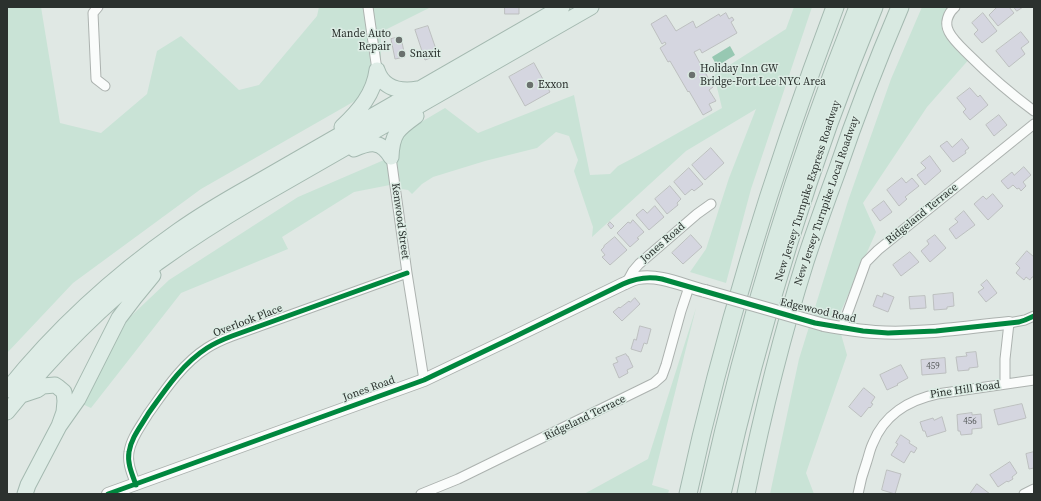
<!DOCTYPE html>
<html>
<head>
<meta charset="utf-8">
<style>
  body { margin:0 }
  #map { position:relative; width:1041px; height:501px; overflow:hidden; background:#e0e8e4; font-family:"Source Serif 4",serif }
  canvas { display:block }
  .frame { position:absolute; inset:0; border:8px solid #2b312e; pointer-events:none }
</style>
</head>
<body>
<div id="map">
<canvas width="1041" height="501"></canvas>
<div class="frame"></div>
</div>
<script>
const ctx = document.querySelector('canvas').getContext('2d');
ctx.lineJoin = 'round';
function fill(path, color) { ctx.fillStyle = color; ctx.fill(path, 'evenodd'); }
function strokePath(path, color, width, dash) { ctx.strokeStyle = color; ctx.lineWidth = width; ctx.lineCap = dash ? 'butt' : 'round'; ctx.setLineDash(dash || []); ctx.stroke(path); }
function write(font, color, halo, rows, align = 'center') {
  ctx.font = font + ' "Source Serif 4",serif'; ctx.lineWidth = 3; ctx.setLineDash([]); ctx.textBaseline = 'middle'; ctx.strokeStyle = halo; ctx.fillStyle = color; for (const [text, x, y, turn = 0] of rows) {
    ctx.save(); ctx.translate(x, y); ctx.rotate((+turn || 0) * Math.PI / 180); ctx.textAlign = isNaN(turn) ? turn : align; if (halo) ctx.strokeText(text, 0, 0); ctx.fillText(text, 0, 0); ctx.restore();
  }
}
fill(new Path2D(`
  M7,7H41L60,123L101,133L147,94L157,51L181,36L239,90L259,85L317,16L319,7H431L381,32V86L201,189L73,283L7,353Z
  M794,7H812L751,189L726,283L690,272L706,249L729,178L756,109L686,151L592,237L593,227L574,171L578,160L569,136L556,132L537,148L485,161L433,177L422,184L412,194L408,190L395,188V184L354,192L282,237L288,249L181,293L91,408L80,403L128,319L169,280L298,197L391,157L403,136L411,128L445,108L478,133L574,95L590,175L610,174L618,166L639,155L722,108L714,75L786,29Z
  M922,7H955L947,25L971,57L927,107L863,203L876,232L837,320L847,355L806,473L814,494H770L799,359L848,201L891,79Z
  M696,308L652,485L669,490L668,494H584L648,459Z`), '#c9e3d6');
fill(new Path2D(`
  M730,46L735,55L717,66L712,57Z`), '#97c8b2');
const building = new Path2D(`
  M505,7H519V14H505Z
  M995,7H1009L1014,13L998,26L989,15L996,8Z
  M1014,7H1023L1017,11Z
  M726,13L729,19L732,17L734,20L731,22L737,33L702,53L700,49L694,52L713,87L709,90L716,101L709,104L712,110L703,115L689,91L688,92L670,61L668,62L660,48L666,44L665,42L662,44L651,24L666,15L676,31L693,21L696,28L719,14L720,16Z
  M983,13L997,31L982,43L974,34L978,30L972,23Z
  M428,26L438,55L425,60L415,30Z
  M1021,32L1029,42L1021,48L1025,54L1009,67L996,51Z
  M401,37L405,57L395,59L391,39Z
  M534,63L550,92L525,106L509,77Z
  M970,88L978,97L980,95L988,105L970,120L963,112L966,109L957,98Z
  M999,115L1007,125L994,136L986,125Z
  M962,139L969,148L965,151L966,153L953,162L940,146L947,141L952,147Z
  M711,148L724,163L705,180L692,165Z
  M930,156L941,171L925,185L917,175L926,168L921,163Z
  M1024,167L1031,175L1023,182L1026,186L1021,191L1019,188L1017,189L1013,185L1008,189L1001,181L1012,172L1014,175Z
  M689,168L703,184L694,191L692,189L685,195L674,182Z
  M902,178L906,183L912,178L919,186L905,197L907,199L899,206L887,190Z
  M670,186L681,199L677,203L678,205L667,214L655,199Z
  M993,194L1003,206L988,220L974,204L983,196L986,199Z
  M884,201L892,212L880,221L872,210Z
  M655,206L664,217L649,230L636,215L643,209L647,213Z
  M964,211L975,225L956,239L949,229L958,222L955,219Z
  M633,220L644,232L637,238L639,239L630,247L617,233L628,222L630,223Z
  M610,222L614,226L611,229L608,225Z
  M691,235L702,247L683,264L672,253Z
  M935,235L946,248L930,262L921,251L929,244L927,241Z
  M615,237L627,250L610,265L602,257L605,255L601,250L604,247V246Z
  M1027,251L1034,257V277H1032L1030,280L1026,277L1024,280L1016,273L1020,268L1016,264Z
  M910,252L919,262L901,276L893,265Z
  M987,280L997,293L986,302L978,292L984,288L981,285Z
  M884,293L894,297L888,312L873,306L877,295L882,297Z
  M953,293L954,306L947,307V309L934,310L933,295Z
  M925,296L926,308L910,309L909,297Z
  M635,298L640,304L622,321L613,312L619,307L620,308L629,301L630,302Z
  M640,326L651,329L647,344L644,343L641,352L631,349L634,339L636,340Z
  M976,352L978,367L969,368V370L958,371L956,357L967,356L966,353Z
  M626,354L627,356H628L633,367L627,370L628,373L619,378L613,364L618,362L616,358Z
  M945,358L946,373L922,375L921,360Z
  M901,365L908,378L897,384L898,385L887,390L880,375Z
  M864,388L875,397L871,403L873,404L870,408L869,407L861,417L849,407Z
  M1022,404L1026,418L998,425L994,410Z
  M972,413V415L981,414L982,428L972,429V434L961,435L960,431H958L957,415Z
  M942,417L946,431L927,437L925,431H923L920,422L933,418L934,420Z
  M901,435L910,441L909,443L917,448L914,453L911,451L904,463L891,455L898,444L896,443Z
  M1034,452V468L1029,469L1026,454Z
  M1010,462L1017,473L1012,477L1013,479L1008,482L1007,481L998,487L990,475Z
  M887,470L901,474L895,494L882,490Z
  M977,484L990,494H970Z`);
fill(building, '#d5d6e0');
strokePath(building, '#bcbfbf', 1);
const minor = new Path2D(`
  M98,7L93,13L96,79L105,86
  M368,7L377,70
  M955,7C948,13 944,23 949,32C953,40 962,48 969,55C989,75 1011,94 1034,111
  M391,157L407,273L424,380
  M627,282L633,271L639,264L697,214L711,204
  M842,328L866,262L878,250L1034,124
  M1005,384V359L1009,323L1025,320L1034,316
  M136,485C132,474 127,463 129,452C131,438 141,426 148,414C165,390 182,364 207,348C215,343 224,339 232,336L407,273
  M421,494L458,479L654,383L662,376L666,365L681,311L689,287
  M858,494C860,483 863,472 867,461C869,455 870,449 873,443C884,415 909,400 937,394L1034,380
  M1024,494L1034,489`);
const tertiary = new Path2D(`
  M824,325C841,328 858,331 875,332C920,335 965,327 1009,323
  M108,494L424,380L512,338L623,284C628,282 633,279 638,278C660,274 684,286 705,291`);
const trunk = new Path2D(`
  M377,70C383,89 400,92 418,89
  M342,127C359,111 374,94 377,70
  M354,149C370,142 381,140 391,157
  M391,157C392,133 398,129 416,116
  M7,390C56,329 114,276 178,231C202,214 226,200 251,186L562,7
  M22,395L37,390L43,386L55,385L58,387L64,392L65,401L64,412L59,426L28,485L25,494
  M7,412C51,357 101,306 157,263C189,240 222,219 256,199L591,7
  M59,426L78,399L119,318L135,297L153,275`);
const motorway = new Path2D(`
  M688,494C724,328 775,166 835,7
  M709,494C746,328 795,165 858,7
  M722,494C759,328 809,164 874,7
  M746,494C762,416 781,338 805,262C815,231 826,201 837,171C856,115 877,61 900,7`);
strokePath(minor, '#acb2af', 11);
strokePath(tertiary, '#acb2af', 14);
strokePath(trunk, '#a4b9b0', 17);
strokePath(motorway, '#a4b9b0', 19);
strokePath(minor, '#fafcfb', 9);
strokePath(tertiary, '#fafcfb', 12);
strokePath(trunk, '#deece6', 15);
strokePath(motorway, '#d8e9e1', 17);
const tertiaryBridge = new Path2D(`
  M705,291L824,325`);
strokePath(tertiaryBridge, '#acb2af', 14, []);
strokePath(tertiaryBridge, '#fafcfb', 12);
strokePath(new Path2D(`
  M136,485C132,474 127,463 129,452C131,438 141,426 148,414C165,390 182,364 207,348C215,343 224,339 232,336L407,273
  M108,494L424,380L512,338L623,284C636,278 648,276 662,279L815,323L863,331L888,333L936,331L1019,322L1025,320L1034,316`), '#00873e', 5);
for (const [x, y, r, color] of [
  [399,40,4,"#6a716e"],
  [402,54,4,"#6a716e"],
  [692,75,4,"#6a716e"],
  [530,85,4,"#6a716e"]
]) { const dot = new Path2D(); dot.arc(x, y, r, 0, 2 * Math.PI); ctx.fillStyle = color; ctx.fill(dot); strokePath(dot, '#dcece4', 1.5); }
write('9px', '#565a5a', null, [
  ["459",933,367],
  ["456",970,422]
]);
write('11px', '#2b312e', '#dcece4', [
  ["Mande Auto",391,34,"right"],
  ["Repair",391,47,"right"],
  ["Snaxit",410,54],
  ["Holiday Inn GW",700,69],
  ["Bridge-Fort Lee NYC Area",700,82],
  ["Exxon",538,85]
], 'left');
write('11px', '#2b312e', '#dcece4', [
  ["New Jersey Turnpike Express Roadway",808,191,-72],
  ["New Jersey Turnpike Local Roadway",827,201,-71],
  ["Ridgeland Terrace",922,214,-39],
  ["Kenwood Street",400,221,82],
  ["Jones Road",663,243,-41],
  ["Edgewood Road",818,311,13],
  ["Overlook Place",248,321,-21],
  ["Jones Road",369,389,-20],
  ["Pine Hill Road",965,390,-8],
  ["Ridgeland Terrace",585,418,-26]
]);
</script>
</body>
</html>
